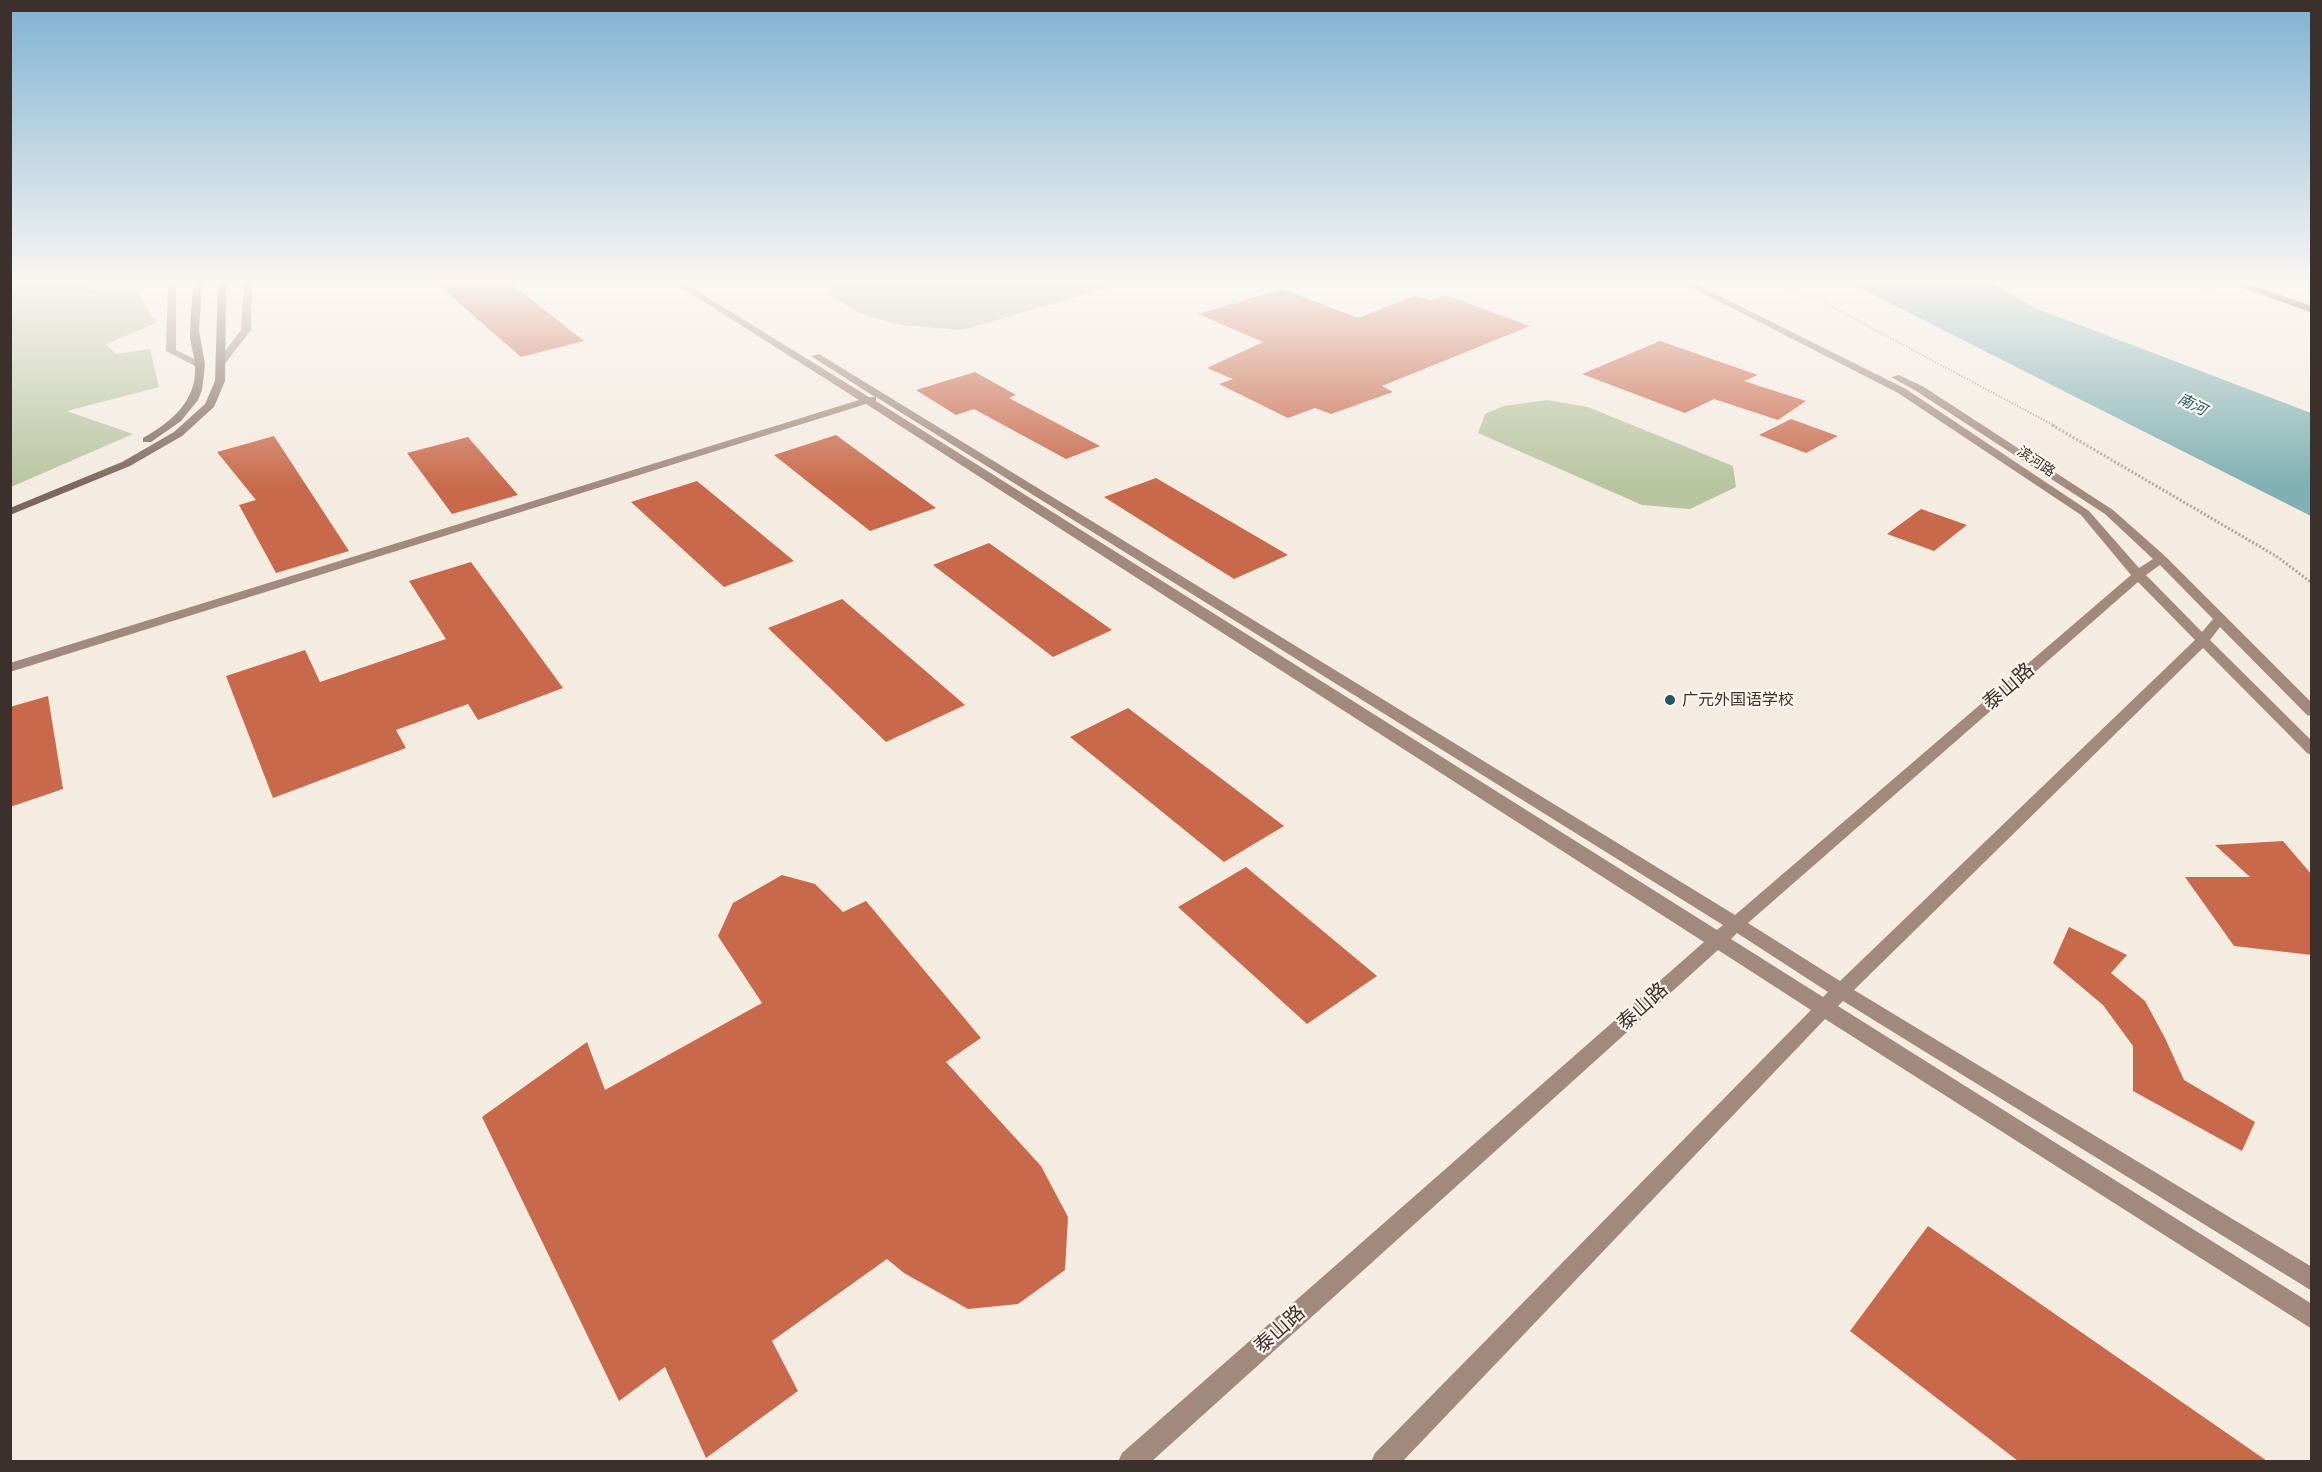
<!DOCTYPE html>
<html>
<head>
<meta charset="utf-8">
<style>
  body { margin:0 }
  #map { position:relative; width:2322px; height:1472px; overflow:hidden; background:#f4ebe1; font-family:"PT Sans",sans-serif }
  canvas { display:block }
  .frame { position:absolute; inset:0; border:12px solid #3b302b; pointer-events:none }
</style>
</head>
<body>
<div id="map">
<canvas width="2322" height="1472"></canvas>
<div class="frame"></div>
</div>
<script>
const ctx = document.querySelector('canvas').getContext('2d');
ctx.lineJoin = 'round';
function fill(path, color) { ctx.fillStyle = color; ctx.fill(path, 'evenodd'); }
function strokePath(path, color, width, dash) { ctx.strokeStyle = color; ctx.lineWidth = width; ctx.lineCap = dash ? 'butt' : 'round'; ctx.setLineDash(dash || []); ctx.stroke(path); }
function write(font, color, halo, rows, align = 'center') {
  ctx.font = font + ' "PT Sans","Noto Sans SC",sans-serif'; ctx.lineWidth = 4.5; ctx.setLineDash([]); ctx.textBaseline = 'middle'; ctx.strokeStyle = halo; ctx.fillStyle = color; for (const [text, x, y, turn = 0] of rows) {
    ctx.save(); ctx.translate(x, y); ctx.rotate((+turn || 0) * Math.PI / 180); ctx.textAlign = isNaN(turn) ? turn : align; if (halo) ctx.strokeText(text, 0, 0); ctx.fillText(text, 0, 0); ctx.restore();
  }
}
fill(new Path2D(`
  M11,281H112L86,290H136L156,323L106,344L116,354L150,349L159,387L67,411L133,434L11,487Z
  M832,281H1132L962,330L899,325L859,313L827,293Z
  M1547,400L1588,407L1733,466L1736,487L1690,509L1642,505L1478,433L1485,414L1504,406Z`), '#b8c4a0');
fill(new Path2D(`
  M1846,281H1990L2035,308L2311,413V516Z`), '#7fb0b2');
fill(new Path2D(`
  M434,281H508L584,341L521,357Z
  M1282,289L1358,318L1414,296L1431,300L1445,295L1530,326L1382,386L1393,392L1331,414L1315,408L1288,418L1219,384L1233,379L1207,368L1263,342L1198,314Z
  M1660,341L1758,375L1744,381L1806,401L1778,420L1714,399L1685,413L1582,374Z
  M975,372L1016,395L1009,398L1100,446L1066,459L974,409L956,415L916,390Z
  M1791,419L1838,436L1806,453L1759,435Z
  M836,435L936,508L870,531L774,455Z
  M274,436L349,551L276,573L239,505L256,500L217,452Z
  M468,437L518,495L452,514L407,453Z
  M1156,478L1288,555L1234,579L1104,497Z
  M697,481L794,561L724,587L631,502Z
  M1921,509L1967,525L1934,551L1887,534Z
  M989,543L1112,630L1053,657L933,565Z
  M471,562L563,688L478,720L468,704L396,730L406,748L273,798L226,676L305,650L320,682L446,639L409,581Z
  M842,599L965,705L886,742L768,628Z
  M48,696L63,789L10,807V707Z
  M1128,708L1284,826L1224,862L1070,737Z
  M2283,841L2312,875V955L2234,946L2185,877H2250L2215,845Z
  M1246,867L1377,976L1307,1024L1178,907Z
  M782,875L815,884L843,912L866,901L981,1038L946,1062L1041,1166L1068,1217L1065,1270L1018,1304L968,1309L904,1273L887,1259L772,1341L798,1391L706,1458L665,1367L619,1401L482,1117L587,1042L605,1090L762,1003L718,936L733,903Z
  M2069,927L2127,955L2111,973L2145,1001L2165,1038L2184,1080L2255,1122L2242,1151L2133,1091V1046L2103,1005L2053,963Z
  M1928,1226L2267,1461H2018L1850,1331Z`), '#c8694b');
strokePath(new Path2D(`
  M1771,281L1823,302L2055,426
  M2190,281L2212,290`), '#b9a596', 2, [1.5, 1.5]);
strokePath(new Path2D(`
  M2052,425L2276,556L2312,583`), '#b9a596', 3, [2, 2]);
fill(new Path2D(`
  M168,281H176V350L203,363V367H197L166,351Z
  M244,281H252L251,330L224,365H218L216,363L241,330Z
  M671,281H681L869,397H875L811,356L819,354L1735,915L2131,575L2081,515L1898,393L1679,281H1690L1906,389L2089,511L2139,568L2153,559L2105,514L1916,391L1891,377L1899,375L1924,387L2113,510L2165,556L2312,703V716L2307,715L2220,627L2210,640L2312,741V755L2307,753L2203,648L1854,990L2312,1267V1291L1843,1001L1838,1006L2312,1304V1329L1825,1019L1402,1462H1371L1375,1453L1811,1010L1718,950L1151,1462H1118L1122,1453L1704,942L866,404L10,672V663L859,400ZM876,397L1723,925L1717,930L876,401ZM2160,565L2213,619L2202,632L2146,575ZM2138,582L2195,640L1840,981L1748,923ZM1737,933L1828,992L1823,997L1731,939Z`), '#a18a7d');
fill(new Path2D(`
  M194,281H202L199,330L205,365L202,390L198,400L181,421L151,442H143V438C171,422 197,401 195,366C195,356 191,347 190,338C190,319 192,300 194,281Z
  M218,281H226L225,381L214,407L182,436L130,466L10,515V508L122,462L174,432L205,404L215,381Z`), '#7d675c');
fill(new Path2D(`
  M2225,281H2240L2312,306V313Z`), '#5c4a42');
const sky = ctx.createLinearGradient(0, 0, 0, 487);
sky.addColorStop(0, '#7eb2d2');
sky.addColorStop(0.58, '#faf6f2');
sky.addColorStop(1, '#faf6f200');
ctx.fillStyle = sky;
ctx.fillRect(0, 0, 2322, 487);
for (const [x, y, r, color] of [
  [1670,700,6,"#1f5a5e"]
]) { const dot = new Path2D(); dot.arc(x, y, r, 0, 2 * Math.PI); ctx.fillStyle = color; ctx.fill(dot); strokePath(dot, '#fbf5ee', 2); }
write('14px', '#3b302b', '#fbf5ee', [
  ["滨河路",2036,462,34]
]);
write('italic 15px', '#1f5a5e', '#fbf5ee', [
  ["南河",2192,405,27]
]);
write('16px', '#3b302b', '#fbf5ee', [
  ["广元外国语学校",1682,700]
], 'left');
write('20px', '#3b302b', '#fbf5ee', [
  ["泰山路",2009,687,-41],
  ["泰山路",1643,1007,-42],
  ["泰山路",1280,1330,-42]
]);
</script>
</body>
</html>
